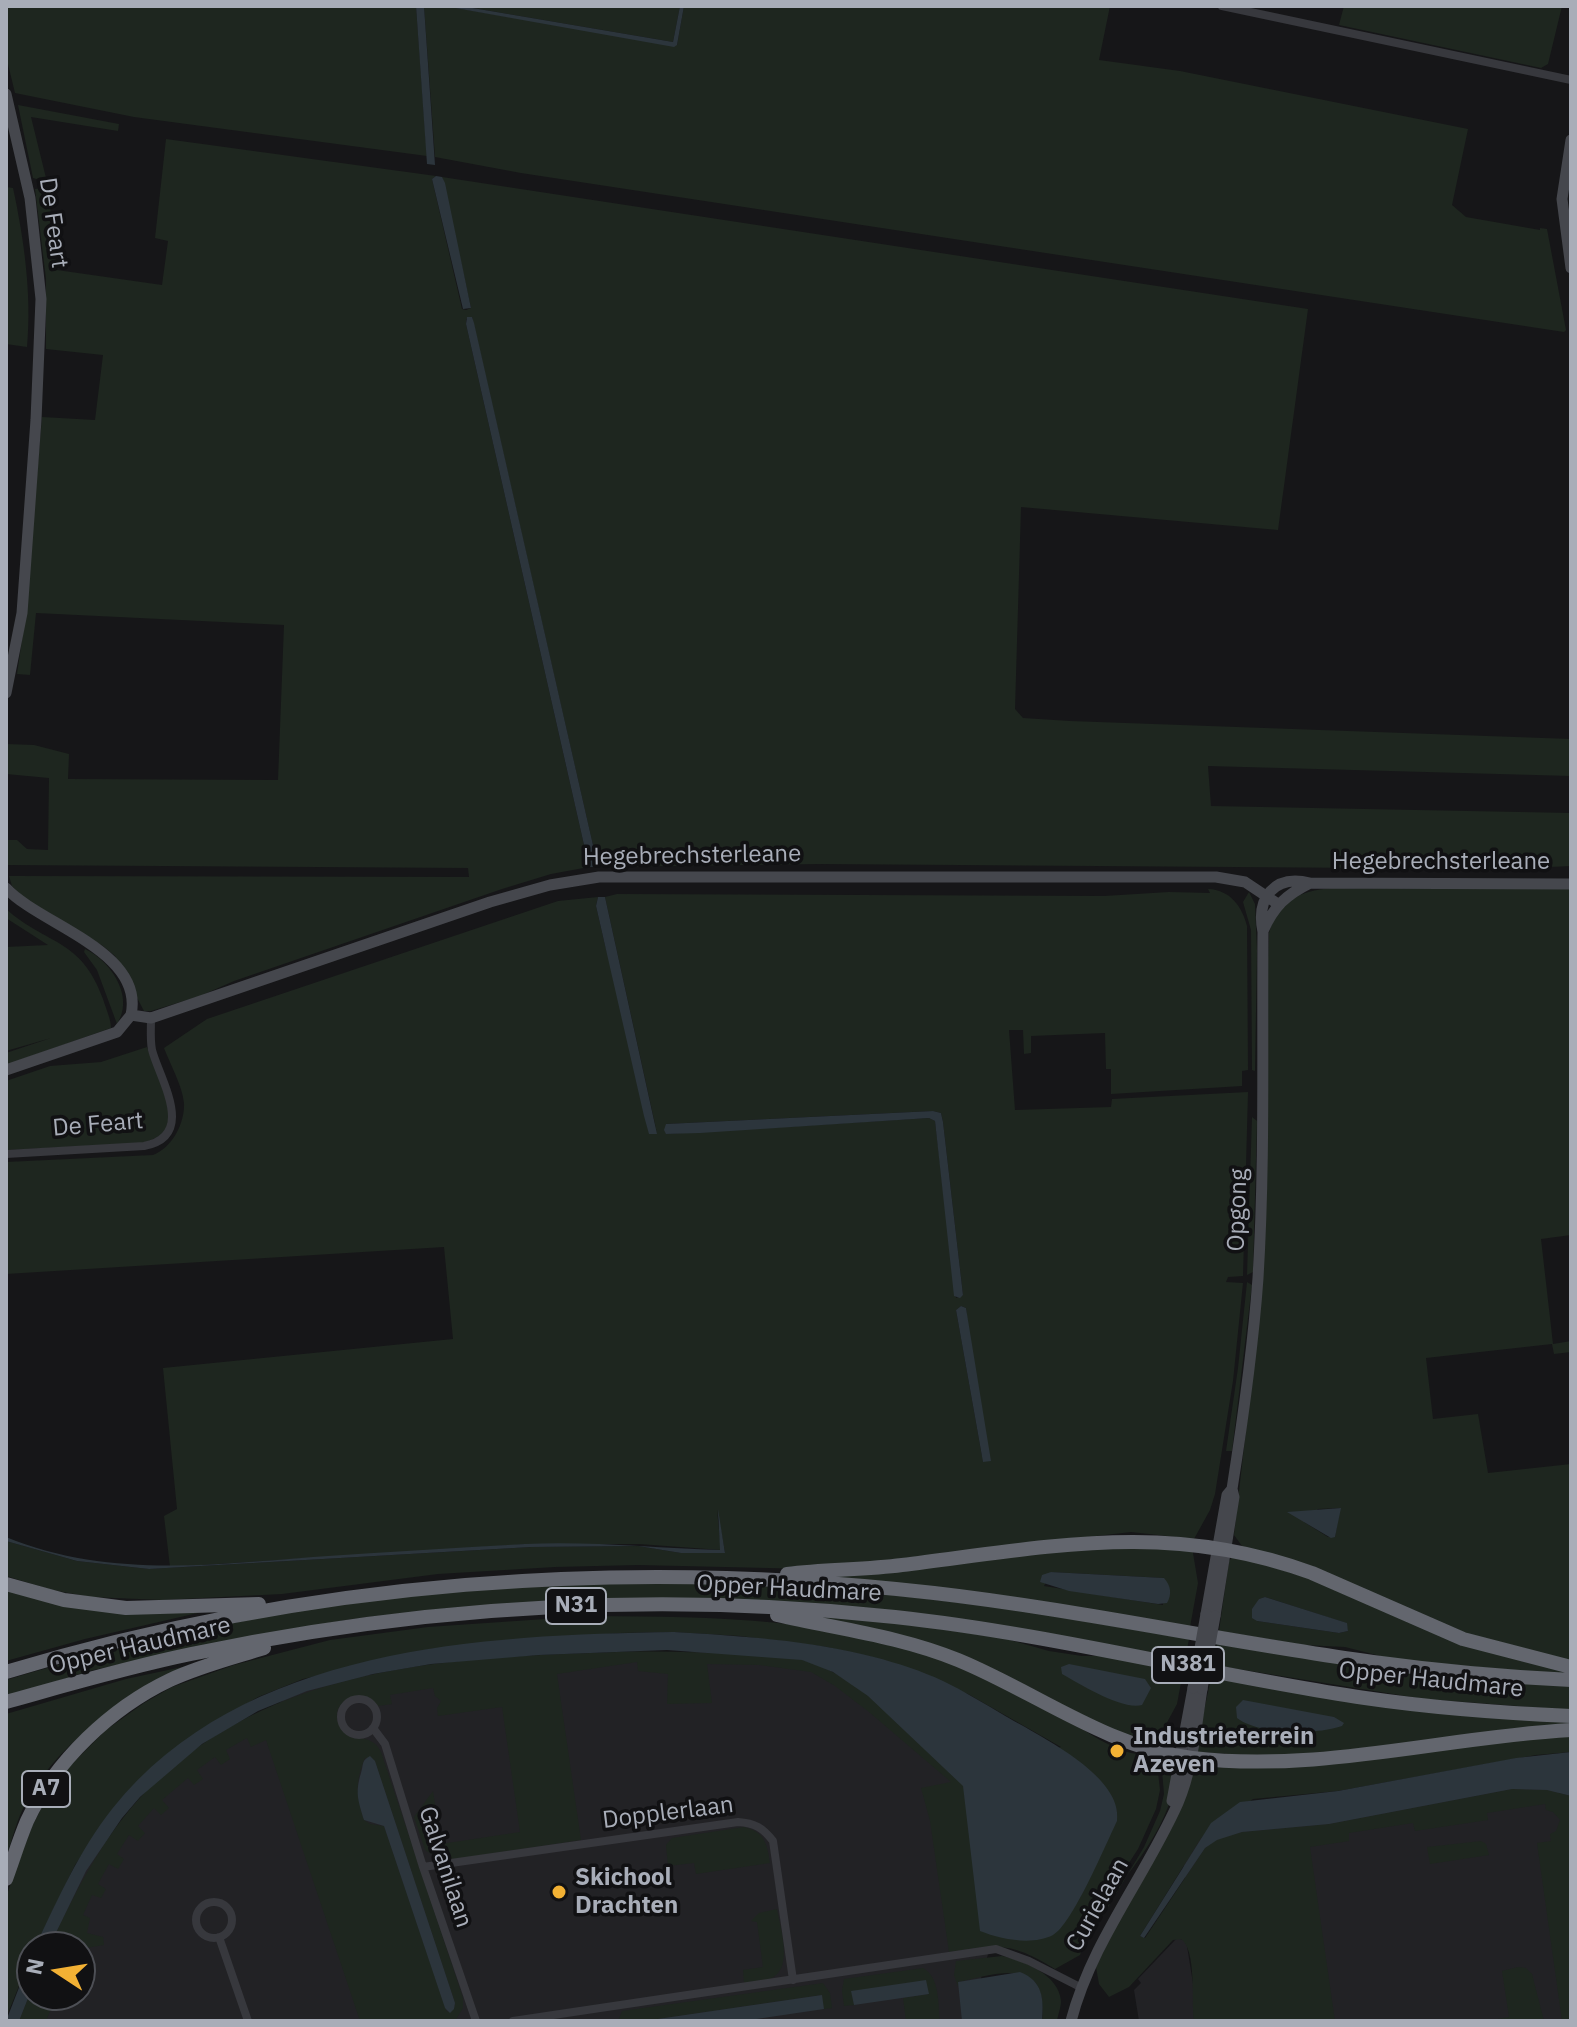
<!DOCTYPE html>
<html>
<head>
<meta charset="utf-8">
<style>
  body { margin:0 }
  #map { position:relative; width:1577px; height:2027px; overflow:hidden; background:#161618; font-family:"IBM Plex Sans",sans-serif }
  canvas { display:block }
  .frame { position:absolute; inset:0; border:8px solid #a8adb8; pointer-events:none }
  .north { position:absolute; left:16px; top:1931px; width:80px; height:80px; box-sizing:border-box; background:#111113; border:2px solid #4d4f55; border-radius:50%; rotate:282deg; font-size:22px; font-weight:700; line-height:32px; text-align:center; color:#a8adb8 }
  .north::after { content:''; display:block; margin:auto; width:28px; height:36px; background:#f2b134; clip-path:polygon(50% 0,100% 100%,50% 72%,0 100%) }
</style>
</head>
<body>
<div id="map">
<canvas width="1577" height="2027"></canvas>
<div class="frame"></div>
<div class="north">N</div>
</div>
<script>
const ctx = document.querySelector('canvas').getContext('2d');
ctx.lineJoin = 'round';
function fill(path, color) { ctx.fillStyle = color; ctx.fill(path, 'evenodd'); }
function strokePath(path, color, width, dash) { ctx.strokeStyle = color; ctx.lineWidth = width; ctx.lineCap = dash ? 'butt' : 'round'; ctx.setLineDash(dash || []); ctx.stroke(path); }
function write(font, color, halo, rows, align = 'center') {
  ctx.font = font + ' "IBM Plex Sans",sans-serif'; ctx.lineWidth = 7; ctx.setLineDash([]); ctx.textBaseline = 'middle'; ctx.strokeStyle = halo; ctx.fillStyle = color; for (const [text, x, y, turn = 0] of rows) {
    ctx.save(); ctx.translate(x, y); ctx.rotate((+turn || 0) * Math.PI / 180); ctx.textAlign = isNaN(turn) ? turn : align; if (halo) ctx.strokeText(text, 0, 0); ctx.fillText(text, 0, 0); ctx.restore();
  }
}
fill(new Path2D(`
  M771,1647L979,1751L998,1920L973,2006L975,2021H12L32,1970V1995H80V1947H43L85,1856L310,1679Z
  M1558,1780L1571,2019L1206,2021L1179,1835Z
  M1177,1938L1184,1940L1187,1946L1199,2021H1139L1134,1990L1141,1983L1138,1979Z`), '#222225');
fill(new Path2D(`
  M6,6H416L427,156L134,117L15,93L6,56Z
  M424,6H444L677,45L684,6H1110L1099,60L1180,71L1468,129L1452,205L1466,217L1540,230V228L1547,229L1566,330L1564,332L521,173L435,157Z
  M461,6H680L673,42Z
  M1344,6H1562L1548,64L1541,68L1339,25Z
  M18,105L119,124L118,131L31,117L47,182L33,178Z
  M166,139L436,176L432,179L462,309L466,310L471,308L442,177L1308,309L1278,530L1021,507L1015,709L1023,718L1070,721L1571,739V776L1208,766L1211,806L1571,813V866L1507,869L820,864L598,867L472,317L466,319V324L589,867L551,874L502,889L234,981L200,996L151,1011H144L115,956L103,946L26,900L12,886L9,876L469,877L468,868L6,865V840H17L27,849L48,850L49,778L6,774V744L34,745L69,754L68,779L278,780L284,625L36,613L30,675L17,674L23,633L42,417L95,420L103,355L46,349V279L35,189L48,187L57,270L162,285L168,241L155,238Z
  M6,187L13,188C24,239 32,295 27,347L6,344Z
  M1331,888L1571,889V1235L1541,1239L1553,1344L1571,1341V1352L1554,1354L1552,1344L1426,1358L1433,1419L1478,1414L1488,1473L1571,1464V1664L1500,1647L1242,1546L1234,1535L1251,1386L1269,933C1278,901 1300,891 1331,888ZM1340,1508L1335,1537H1328L1304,1522L1318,1509Z
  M1208,889C1230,890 1242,906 1247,926L1248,1070L1242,1071V1086L1111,1094V1069H1106L1105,1033L1031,1036V1053L1024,1054L1023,1030H1009L1015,1110L1111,1107L1112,1099L1248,1092L1243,1276L1228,1277L1226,1282L1243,1283L1233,1381L1215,1494L1210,1510L1194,1539L1131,1532L811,1569L638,1565L555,1567L438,1574L282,1594L162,1600L91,1597L52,1590L6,1576V1541L77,1561L149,1569L531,1547L638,1546L681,1553L725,1552L717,1510L721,1550L639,1544H531L170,1567L164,1516L177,1509L163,1368L453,1339L444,1247L6,1274V1162L153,1155C172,1148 185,1123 184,1103C182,1085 170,1064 164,1048L207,1019L558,901L598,897L596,906L604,941L657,1133L605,897L617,894L1104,896L1169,892L1210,893ZM933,1111L941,1113L943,1122L963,1295L956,1298L935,1121L929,1118L666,1134V1124ZM961,1306L966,1308L983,1462L956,1310Z
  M1249,892L1255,904L1257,951L1255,1071L1252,1070L1251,930L1243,902Z
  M6,909C48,946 81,938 103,999C106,1009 111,1019 111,1028L6,1065V1053L51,1038L6,1051V947L48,945L6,918Z
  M85,949C111,961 135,997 117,1024L97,970L84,952Z
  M147,1047C154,1068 176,1108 166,1129C162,1136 152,1140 145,1143L6,1150V1081L50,1066L101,1062Z
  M1252,1117L1257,1121L1253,1272L1247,1275Z
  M1247,1282L1252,1285L1232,1451H1226L1238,1368Z
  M1086,1545L1192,1547L1198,1583L1190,1627L830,1577ZM1051,1572L1164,1578L1163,1605L1044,1586Z
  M1234,1555L1336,1587L1571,1671V1675L1396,1660L1345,1647L1303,1645L1219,1631L1229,1561ZM1265,1597L1346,1623L1348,1631L1339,1633L1257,1621L1259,1599Z
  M654,1581L832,1588L1013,1609L1189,1639L1185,1660L915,1614L451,1608L352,1619L259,1635L89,1671L6,1697V1680C150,1637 297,1605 447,1592C516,1586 585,1585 654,1581Z
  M6,1589L52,1601L215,1609L85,1639L6,1661Z
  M808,1615L905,1624L1003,1638L1049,1651L1082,1656H1103L1183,1672L1177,1704L1164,1728L1159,1746L1125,1736L962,1658Z
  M589,1616C718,1617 835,1617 958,1664C998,1679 1036,1703 1073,1722C1090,1735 1110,1747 1131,1753C1139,1755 1148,1753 1156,1755L1160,1790L1156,1809L1138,1849L1093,1918L1080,1955L1055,1969C1011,1942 999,1944 949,1952L930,1821L921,1788L951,1782L869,1712L835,1686L811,1672L759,1665L707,1664L712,1703L667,1704L668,1674L638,1671L637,1662L557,1674L581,1840L442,1861L425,1850L414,1817L433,1791L441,1844L520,1832L502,1707L438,1716L437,1708L441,1701L435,1696L433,1688L390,1695L392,1704L378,1706C359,1689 327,1701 340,1727C350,1744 371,1731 381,1752L463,1998V2008L455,2021H360L266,1740L251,1747L247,1738L226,1750L230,1759L221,1765L215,1757L197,1770L203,1779L194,1785L188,1778L162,1800L169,1808L161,1815L154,1808L138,1826L145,1833L138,1841L129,1835L117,1854L124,1859L118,1869L109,1864L98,1884L106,1889L101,1898L92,1895L83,1915L90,1918L87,1933L103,1937L104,1945L80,1949L49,1947C90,1863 123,1797 204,1743C326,1661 475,1657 617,1652C657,1651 697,1652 737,1654C759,1655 782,1655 803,1660C854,1674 892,1718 929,1752C940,1762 956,1773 963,1786L1061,1747L968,1694L876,1658L827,1647L740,1636L674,1632L619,1633L430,1649L303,1679L258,1697L195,1734L168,1754L112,1810L75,1865L35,1947H32V1954L6,2018V1897L32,1826L57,1779L106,1730L144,1703L172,1687L234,1665L330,1640L428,1627ZM365,1758L375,1761L455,2003L454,2009L447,2012L384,1826L370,1824L364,1820C356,1794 355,1783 365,1758Z
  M1217,1643L1571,1686V1710L1424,1699L1213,1665Z
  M196,1664C130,1698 64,1733 27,1801C17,1818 12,1840 6,1858V1714L126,1679Z
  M1211,1678L1571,1721V1727L1307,1759L1198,1752L1196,1748Z
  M1571,1733V1752L1536,1755L1338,1791L1253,1799L1201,1838L1140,1936L1145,1938L1205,1848L1217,1839L1242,1832L1329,1824L1512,1789L1547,1790L1571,1796V2021H1562L1537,1843L1551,1841L1550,1834L1556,1831L1560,1820L1553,1812L1546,1810L1545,1804L1487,1813L1488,1820L1415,1831L1413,1823L1349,1833V1841L1310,1847L1335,2021H1194C1191,2002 1197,1950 1181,1939L1173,1940L1129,1987L1109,1997L1099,1984L1096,1967L1190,1775L1199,1766Z
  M1161,1759H1168C1189,1794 1143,1855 1123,1881C1114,1892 1108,1906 1101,1919L1144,1847L1160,1811L1164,1794Z
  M744,1827C765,1832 767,1844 770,1863L696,1874L694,1863L668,1866L666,1845L672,1838Z
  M1481,1841L1486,1844L1489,1855L1430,1864L1427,1847Z
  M777,1909C780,1927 795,1971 769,1979C762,1981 752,1981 744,1983L743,1970L763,1967L757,1922L751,1921L759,1913Z
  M1002,1956C1025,1961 1059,1975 1061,2001C1061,2007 1058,2015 1057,2021H1042C1048,1957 1002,1972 958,1982V1987L954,1975L956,1961Z
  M1518,1967L1526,1968L1532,1974L1544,2021H1486L1509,2017L1502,1971Z
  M923,1968C940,1977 938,2004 940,2021H906L903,1998L929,1994L852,1992L854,2005L844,2006L842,1991L844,1979Z
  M823,1983L830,1993L832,2008L824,2009L821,1995L644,2021H618L622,2011Z
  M32,1988V1995H57L46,2021H19Z`), '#1e261f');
fill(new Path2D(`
  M416,6H424L435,165L427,164Z
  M444,6H461L673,42L680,6H684L677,45L674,47Z
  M436,176L442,177L445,183L471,308L463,309L432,179Z
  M467,317H472L474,323L598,867H589L466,324Z
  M598,897H605L657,1134H649L644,1116L596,906Z
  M933,1111L941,1113L943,1122L963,1295L960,1298L954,1296L935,1121L929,1118L700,1133L666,1134L664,1130L666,1124Z
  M961,1306L966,1308L991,1461L983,1462L956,1310Z
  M1341,1508L1335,1537L1331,1538L1287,1512Z
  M718,1509L725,1553H681L638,1546L531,1547L149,1569L77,1561L6,1541V1537C105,1578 209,1565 313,1557C383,1552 454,1548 525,1544C591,1541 655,1548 720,1550Z
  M1051,1572L1164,1578C1171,1586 1172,1594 1167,1603L1158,1604L1069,1591L1040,1582L1042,1575Z
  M1265,1597L1347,1623L1348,1631L1339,1633L1257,1621L1252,1618V1609L1259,1599Z
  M674,1632C741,1636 808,1640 874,1657C897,1663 922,1671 943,1681C964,1691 983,1703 1002,1714C1035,1734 1124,1775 1117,1821C1106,1844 1072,1925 1053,1935C1032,1946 1000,1939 980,1931L963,1786L868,1696L833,1672L802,1660L667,1650L539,1655L431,1664L373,1674L307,1691L258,1711L202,1744L140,1797L122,1818L86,1871L49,1947H35C58,1899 79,1851 112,1809C242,1646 482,1635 674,1632Z
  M1069,1664L1145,1679L1151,1688L1142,1705C1121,1710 1082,1685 1062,1674L1061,1667Z
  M1243,1700L1334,1717L1344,1723L1342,1726C1316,1735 1259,1735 1237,1718L1236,1707Z
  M1571,1752V1796L1547,1790L1512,1789L1329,1824L1242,1832L1217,1840L1205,1848L1144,1938L1140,1936L1211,1823L1240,1802L1338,1791L1516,1758Z
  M370,1756L375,1761L455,2003L454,2009L450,2013L445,2008L384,1826L364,1820C358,1800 355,1793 361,1773C364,1764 361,1761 370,1756Z
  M32,1954V1988L19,2021H6Z
  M1020,1972C1043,1981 1044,1999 1042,2021H962L958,1982Z
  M926,1980L929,1994L854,2005L851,1991Z
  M822,1995L824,2009L743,2021H644Z`), '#2c353c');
strokePath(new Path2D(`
  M1222,6L1571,80
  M6,1154L144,1146C197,1136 160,1080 152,1050C150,1040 151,1029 151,1018
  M341 1717a18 18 0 1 1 36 0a18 18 0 1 1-36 0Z
  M373,1728L385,1744L423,1867L476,2021
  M423,1867L738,1822C755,1823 763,1828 773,1841L793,1980
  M196 1920a18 18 0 1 1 36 0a18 18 0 1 1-36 0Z
  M219,1937L248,2021
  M513,2021L996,1949L1029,1961L1080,1987`), '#37383d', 8);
strokePath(new Path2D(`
  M6,94L30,198L41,299L36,420L22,613L6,693
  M1571,140L1562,199L1571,268
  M6,888C40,925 145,951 131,1015
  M1263,931C1274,906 1286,895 1310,883
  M6,1070L117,1032L131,1015L151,1018L490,902L550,885L599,877H1216L1245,882L1278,904
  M1206,1614L1227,1495L1232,1489
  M1215,1616L1234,1497L1232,1489C1243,1419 1253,1349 1258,1278C1265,1163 1262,1047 1263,932C1256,898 1274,874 1310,883L1571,884
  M1172,1801L1193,1688
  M1071,2021C1092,1941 1145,1877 1178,1803C1193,1768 1196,1726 1202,1689`), '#45474d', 11);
strokePath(new Path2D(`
  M787,1574C825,1569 864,1570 902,1565C1048,1547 1168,1520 1312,1573L1463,1639L1571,1667
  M6,1584L64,1600L126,1608L259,1604
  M777,1615C838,1629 899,1636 958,1660C1036,1692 1106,1747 1192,1758C1321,1773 1443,1737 1571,1730
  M6,1672C306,1581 622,1557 934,1593C1081,1610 1226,1642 1373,1662C1439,1671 1505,1677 1571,1680
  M6,1702C67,1685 128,1667 191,1654C422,1606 660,1591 895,1617C1053,1634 1208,1675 1365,1698C1433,1708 1502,1713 1571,1716
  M6,1879C13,1860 19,1840 27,1821C55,1761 111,1708 170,1680C200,1666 232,1658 264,1648`), '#63666e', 14);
strokePath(new Path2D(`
  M1193,1688L1206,1614
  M1202,1689L1215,1616`), '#45474d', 11);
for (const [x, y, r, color] of [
  [1117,1751,8,"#f2b134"],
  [559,1892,8,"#f2b134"]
]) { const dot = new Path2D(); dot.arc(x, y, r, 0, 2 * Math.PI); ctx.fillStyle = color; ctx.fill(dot); strokePath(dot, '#111113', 3); }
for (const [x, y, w] of [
  [576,1606,60],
  [1188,1665,72],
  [46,1789,48]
]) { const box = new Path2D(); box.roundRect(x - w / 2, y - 18, w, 36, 6); ctx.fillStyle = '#111113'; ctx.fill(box); strokePath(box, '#a8adb8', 2); }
write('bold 22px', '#a8adb8', null, [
  ["N31",576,1606],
  ["N381",1188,1665],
  ["A7",46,1789]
]);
write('24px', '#a8adb8', '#111113', [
  ["De Feart",53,223,82],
  ["Hegebrechsterleane",692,856,-1],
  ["Hegebrechsterleane",1441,862],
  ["De Feart",98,1125,-5],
  ["Opgong",1238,1210,-88],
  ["Opper Haudmare",789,1589,3],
  ["Opper Haudmare",140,1646,-13],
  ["Opper Haudmare",1431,1680,6],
  ["Dopplerlaan",668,1813,-7],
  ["Galvanilaan",445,1867,72],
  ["Curielaan",1098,1905,-61]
]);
write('bold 24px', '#a8adb8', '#111113', [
  ["Industrieterrein",1133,1737],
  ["Azeven",1133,1765],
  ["Skichool",575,1878],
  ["Drachten",575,1906]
], 'left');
</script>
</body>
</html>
